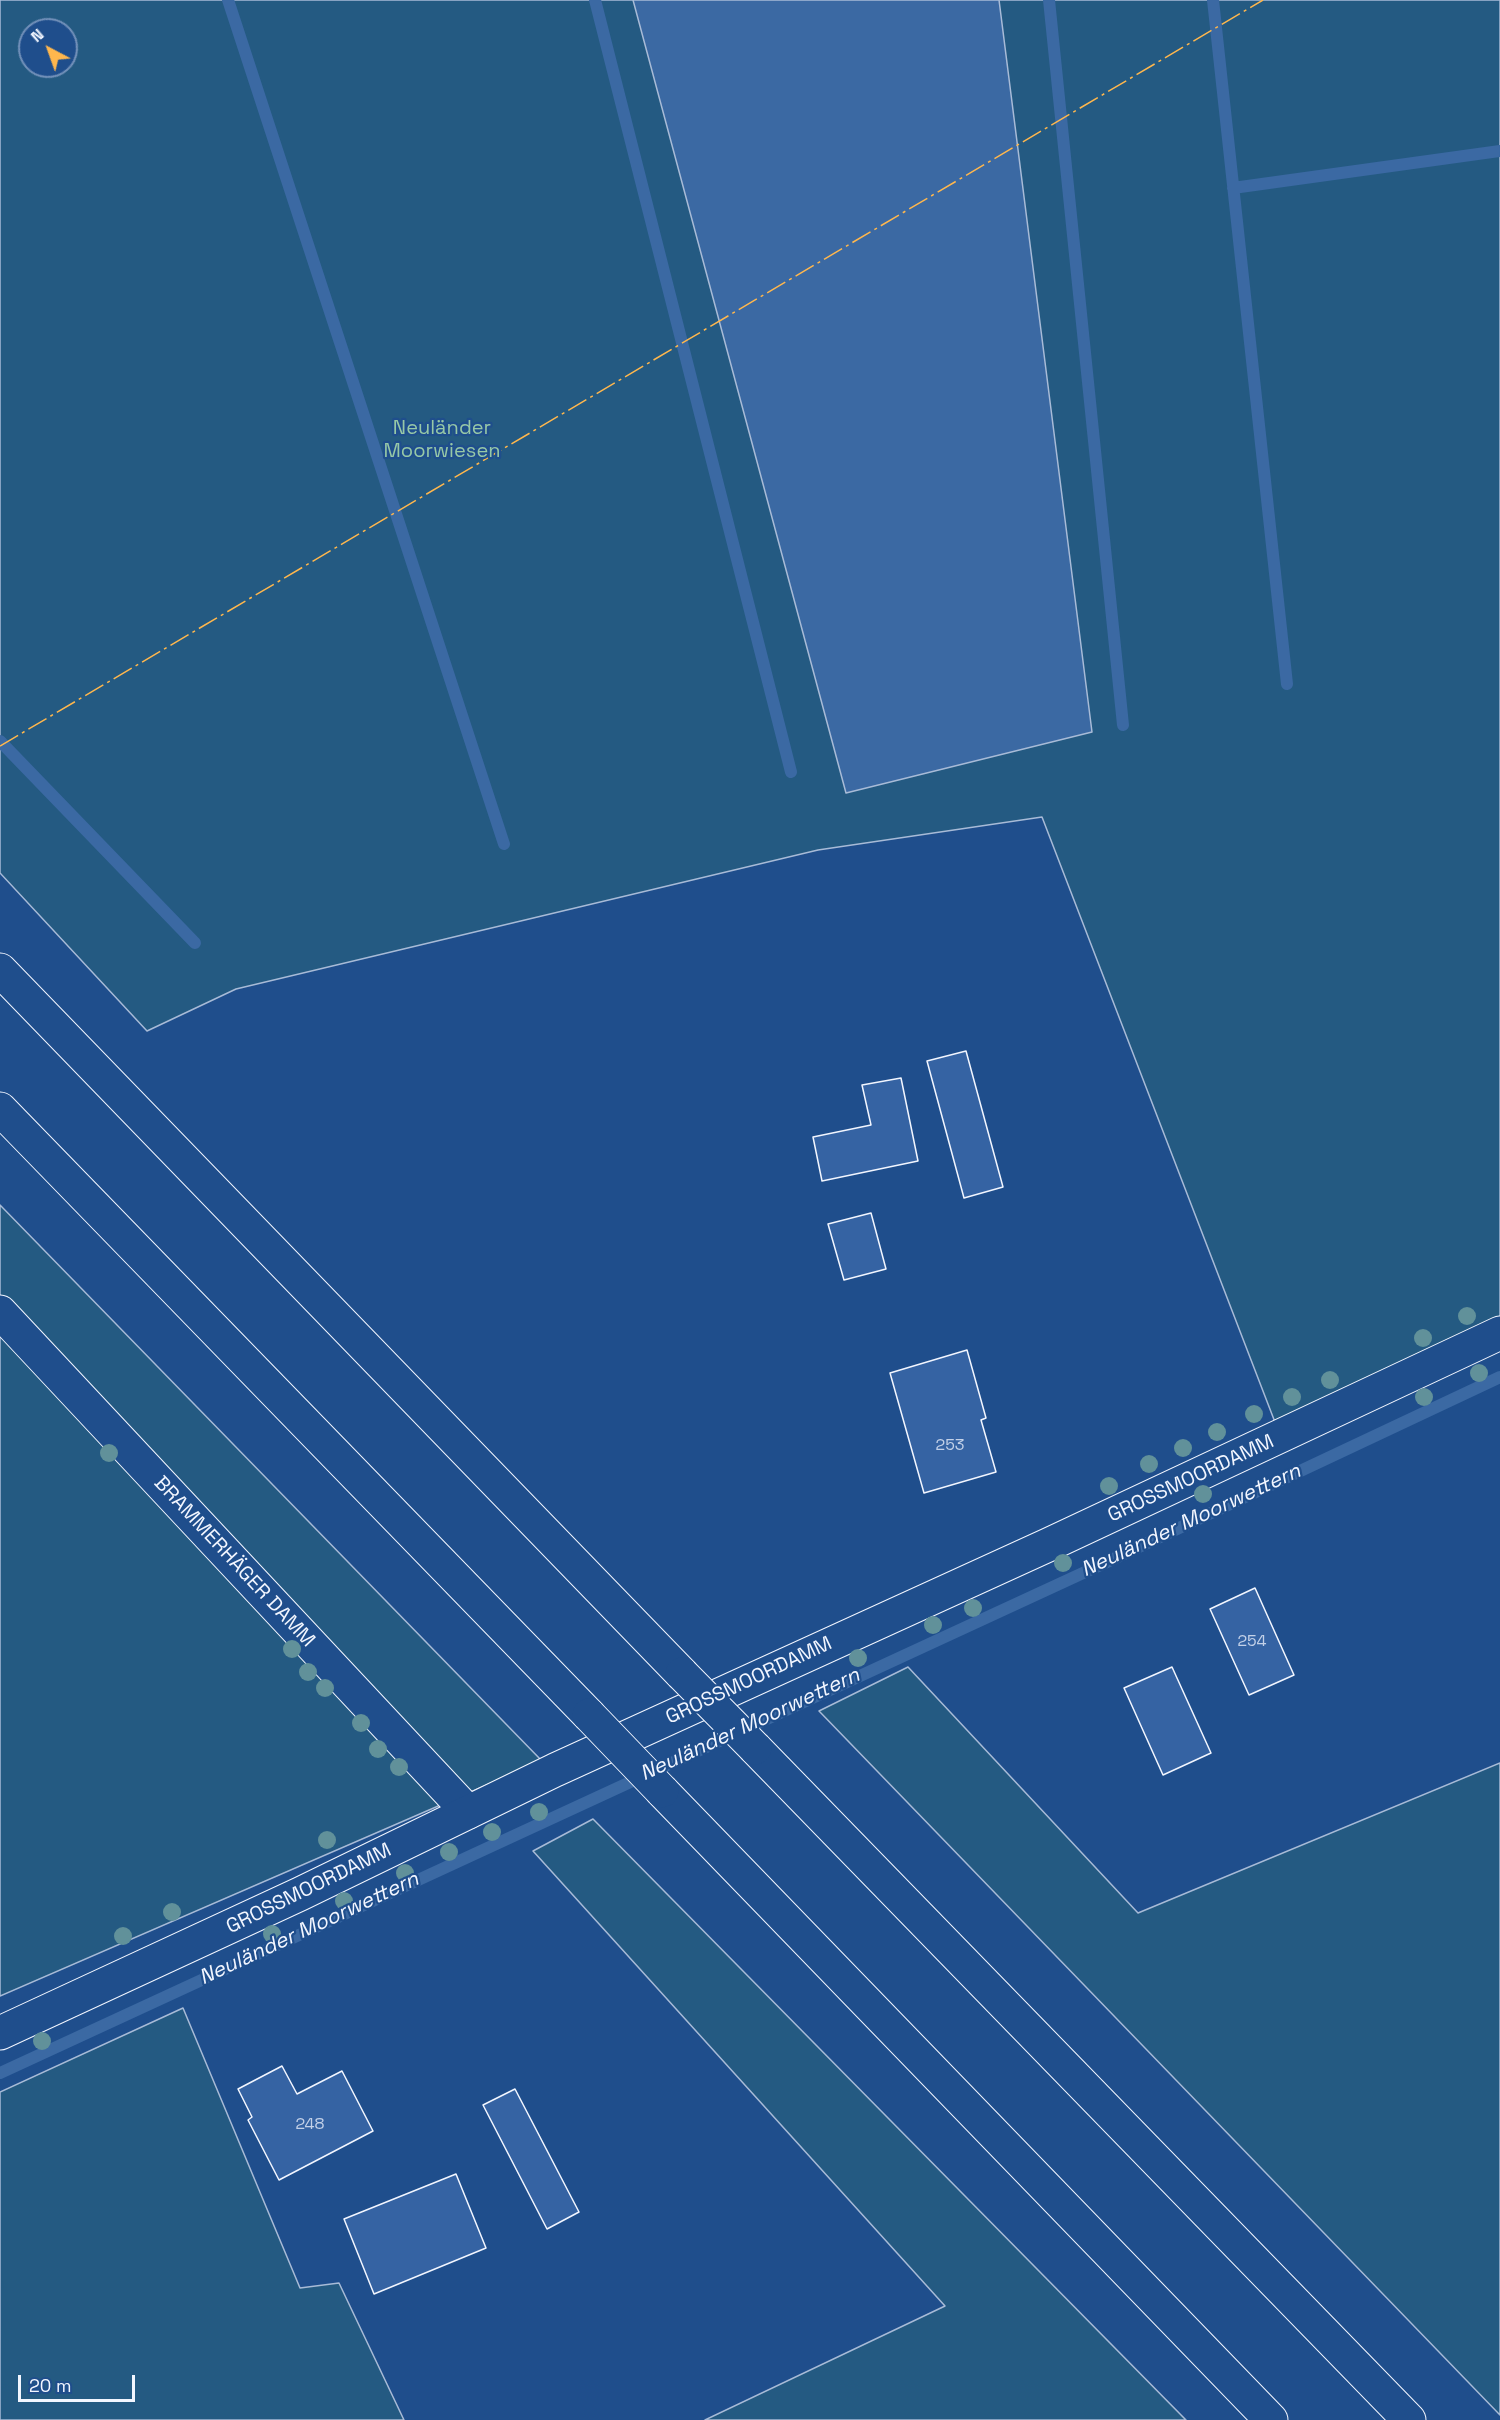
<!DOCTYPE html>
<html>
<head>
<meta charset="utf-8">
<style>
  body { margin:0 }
  #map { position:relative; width:1500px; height:2420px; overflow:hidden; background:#1f4e8c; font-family:"Space Grotesk",sans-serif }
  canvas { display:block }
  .north { position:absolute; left:18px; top:18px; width:60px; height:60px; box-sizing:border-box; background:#1f4e8c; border:2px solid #7391ba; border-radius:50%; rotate:319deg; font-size:16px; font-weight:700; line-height:24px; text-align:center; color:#f2f6ff }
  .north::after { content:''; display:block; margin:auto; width:21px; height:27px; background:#ffb74d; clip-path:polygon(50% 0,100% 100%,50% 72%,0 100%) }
  .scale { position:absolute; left:18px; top:2375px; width:117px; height:27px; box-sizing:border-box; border:3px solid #f2f6ff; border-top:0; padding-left:8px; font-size:18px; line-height:21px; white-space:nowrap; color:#f2f6ff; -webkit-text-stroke:4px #1f4e8c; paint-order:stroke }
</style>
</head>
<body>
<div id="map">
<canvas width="1500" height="2420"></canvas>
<div class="north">N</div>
<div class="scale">20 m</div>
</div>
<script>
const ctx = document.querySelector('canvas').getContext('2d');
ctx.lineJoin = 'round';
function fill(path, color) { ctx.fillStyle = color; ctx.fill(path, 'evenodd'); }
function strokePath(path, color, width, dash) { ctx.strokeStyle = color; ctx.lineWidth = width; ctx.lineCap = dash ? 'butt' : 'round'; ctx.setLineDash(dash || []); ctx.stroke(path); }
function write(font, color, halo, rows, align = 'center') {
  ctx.font = font + ' "Space Grotesk",sans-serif'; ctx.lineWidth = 4.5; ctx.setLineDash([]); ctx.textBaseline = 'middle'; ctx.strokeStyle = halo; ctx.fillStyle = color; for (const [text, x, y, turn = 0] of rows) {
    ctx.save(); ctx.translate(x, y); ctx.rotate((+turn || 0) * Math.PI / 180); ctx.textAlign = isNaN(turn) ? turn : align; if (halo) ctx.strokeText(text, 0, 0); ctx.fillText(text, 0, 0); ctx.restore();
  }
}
const green = new Path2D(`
  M0,0H1500V1346L1283,1443L1042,817L818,850L236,989L147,1031L0,873ZM30,30H66V66H30Z
  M0,1205L542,1761L0,1996Z
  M908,1667L1138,1913L1500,1763V2415L819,1711Z
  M593,1819L1186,2420H705L945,2306L533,1851Z
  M183,2008L300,2288L339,2283L404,2420H0V2092Z`);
fill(green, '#245a82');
strokePath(green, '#a8bbd7', 1.5);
const water = new Path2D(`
  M633,0H999L1092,732L846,793Z`);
fill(water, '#3b69a3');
strokePath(water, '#a8bbd7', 1.5);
strokePath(new Path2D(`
  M228,0L504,844
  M595,0L791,772
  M1049,0L1123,725
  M1213,0L1287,684
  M1233,188L1500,151
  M0,741L195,943
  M0,2073L1109,1561L1500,1377`), '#3b69a3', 12);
const building = new Path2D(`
  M966,1051L1003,1187L964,1198L927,1061Z
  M901,1078L918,1161L822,1181L813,1137L871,1125L862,1085Z
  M871,1213L886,1269L844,1280L828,1224Z
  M967,1350L986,1418L981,1420L996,1472L924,1493L890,1373Z
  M1255,1588L1294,1675L1249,1695L1210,1609Z
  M1172,1667L1211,1753L1163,1775L1124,1688Z
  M282,2066L297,2094L342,2071L373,2131L279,2180L248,2120L252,2117L238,2089Z
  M515,2089L579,2212L547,2229L483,2105Z
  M456,2174L486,2248L374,2294L344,2219Z`);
fill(building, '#3563a3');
strokePath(building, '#f2f6ff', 1.5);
const minor = new Path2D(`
  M0,1312L468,1812`);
const tertiary = new Path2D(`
  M0,2033L300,1894L555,1770L1048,1545L1500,1333`);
const motorway = new Path2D(`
  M0,970L682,1674
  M0,1109L589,1715
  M755,1748L1409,2420
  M662,1791L1271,2420`);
strokePath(minor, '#f2f6ff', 35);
strokePath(tertiary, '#f2f6ff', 35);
strokePath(motorway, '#f2f6ff', 35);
strokePath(minor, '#1f4e8c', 33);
strokePath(tertiary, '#1f4e8c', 33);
strokePath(motorway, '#1f4e8c', 33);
const motorwayBridge = new Path2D(`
  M682,1674L755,1748
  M589,1715L662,1791`);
strokePath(motorwayBridge, '#f2f6ff', 35, []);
strokePath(motorwayBridge, '#1f4e8c', 33);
strokePath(new Path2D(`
  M0,746L1263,0`), '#ffb74d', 1.5, [21, 4.5, 3, 4.5]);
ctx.fillStyle = '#61919a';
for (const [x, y] of [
  [1467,1316],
  [1423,1338],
  [1479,1373],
  [1330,1380],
  [1292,1397],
  [1424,1397],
  [1254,1414],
  [1217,1432],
  [1183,1448],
  [109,1453],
  [1149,1464],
  [1109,1486],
  [1203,1494],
  [1063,1563],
  [973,1608],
  [933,1625],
  [292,1649],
  [858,1658],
  [308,1672],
  [325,1688],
  [361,1723],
  [378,1749],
  [399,1767],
  [539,1812],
  [492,1832],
  [327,1840],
  [449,1852],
  [405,1873],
  [344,1901],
  [172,1912],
  [272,1934],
  [123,1936],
  [42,2041]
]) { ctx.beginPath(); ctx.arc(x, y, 9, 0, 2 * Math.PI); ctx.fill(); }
write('16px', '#c3d1e8', null, [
  ["253",950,1446],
  ["254",1252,1642],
  ["248",310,2125]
]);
write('20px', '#97c8a6', '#1f4e8c', [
  ["Neuländer",442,429],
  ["Moorwiesen",442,452]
]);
write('20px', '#f2f6ff', '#1f4e8c', [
  ["GROSSMOORDAMM",1191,1479,-25],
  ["BRAMMERHÄGER DAMM",234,1562,47],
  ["GROSSMOORDAMM",749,1681,-25],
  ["GROSSMOORDAMM",309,1889,-26]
]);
write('italic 21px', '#f2f6ff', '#1f4e8c', [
  ["Neuländer Moorwettern",1191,1521,-25],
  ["Neuländer Moorwettern",750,1725,-25],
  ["Neuländer Moorwettern",309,1929,-25]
]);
</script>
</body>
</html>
